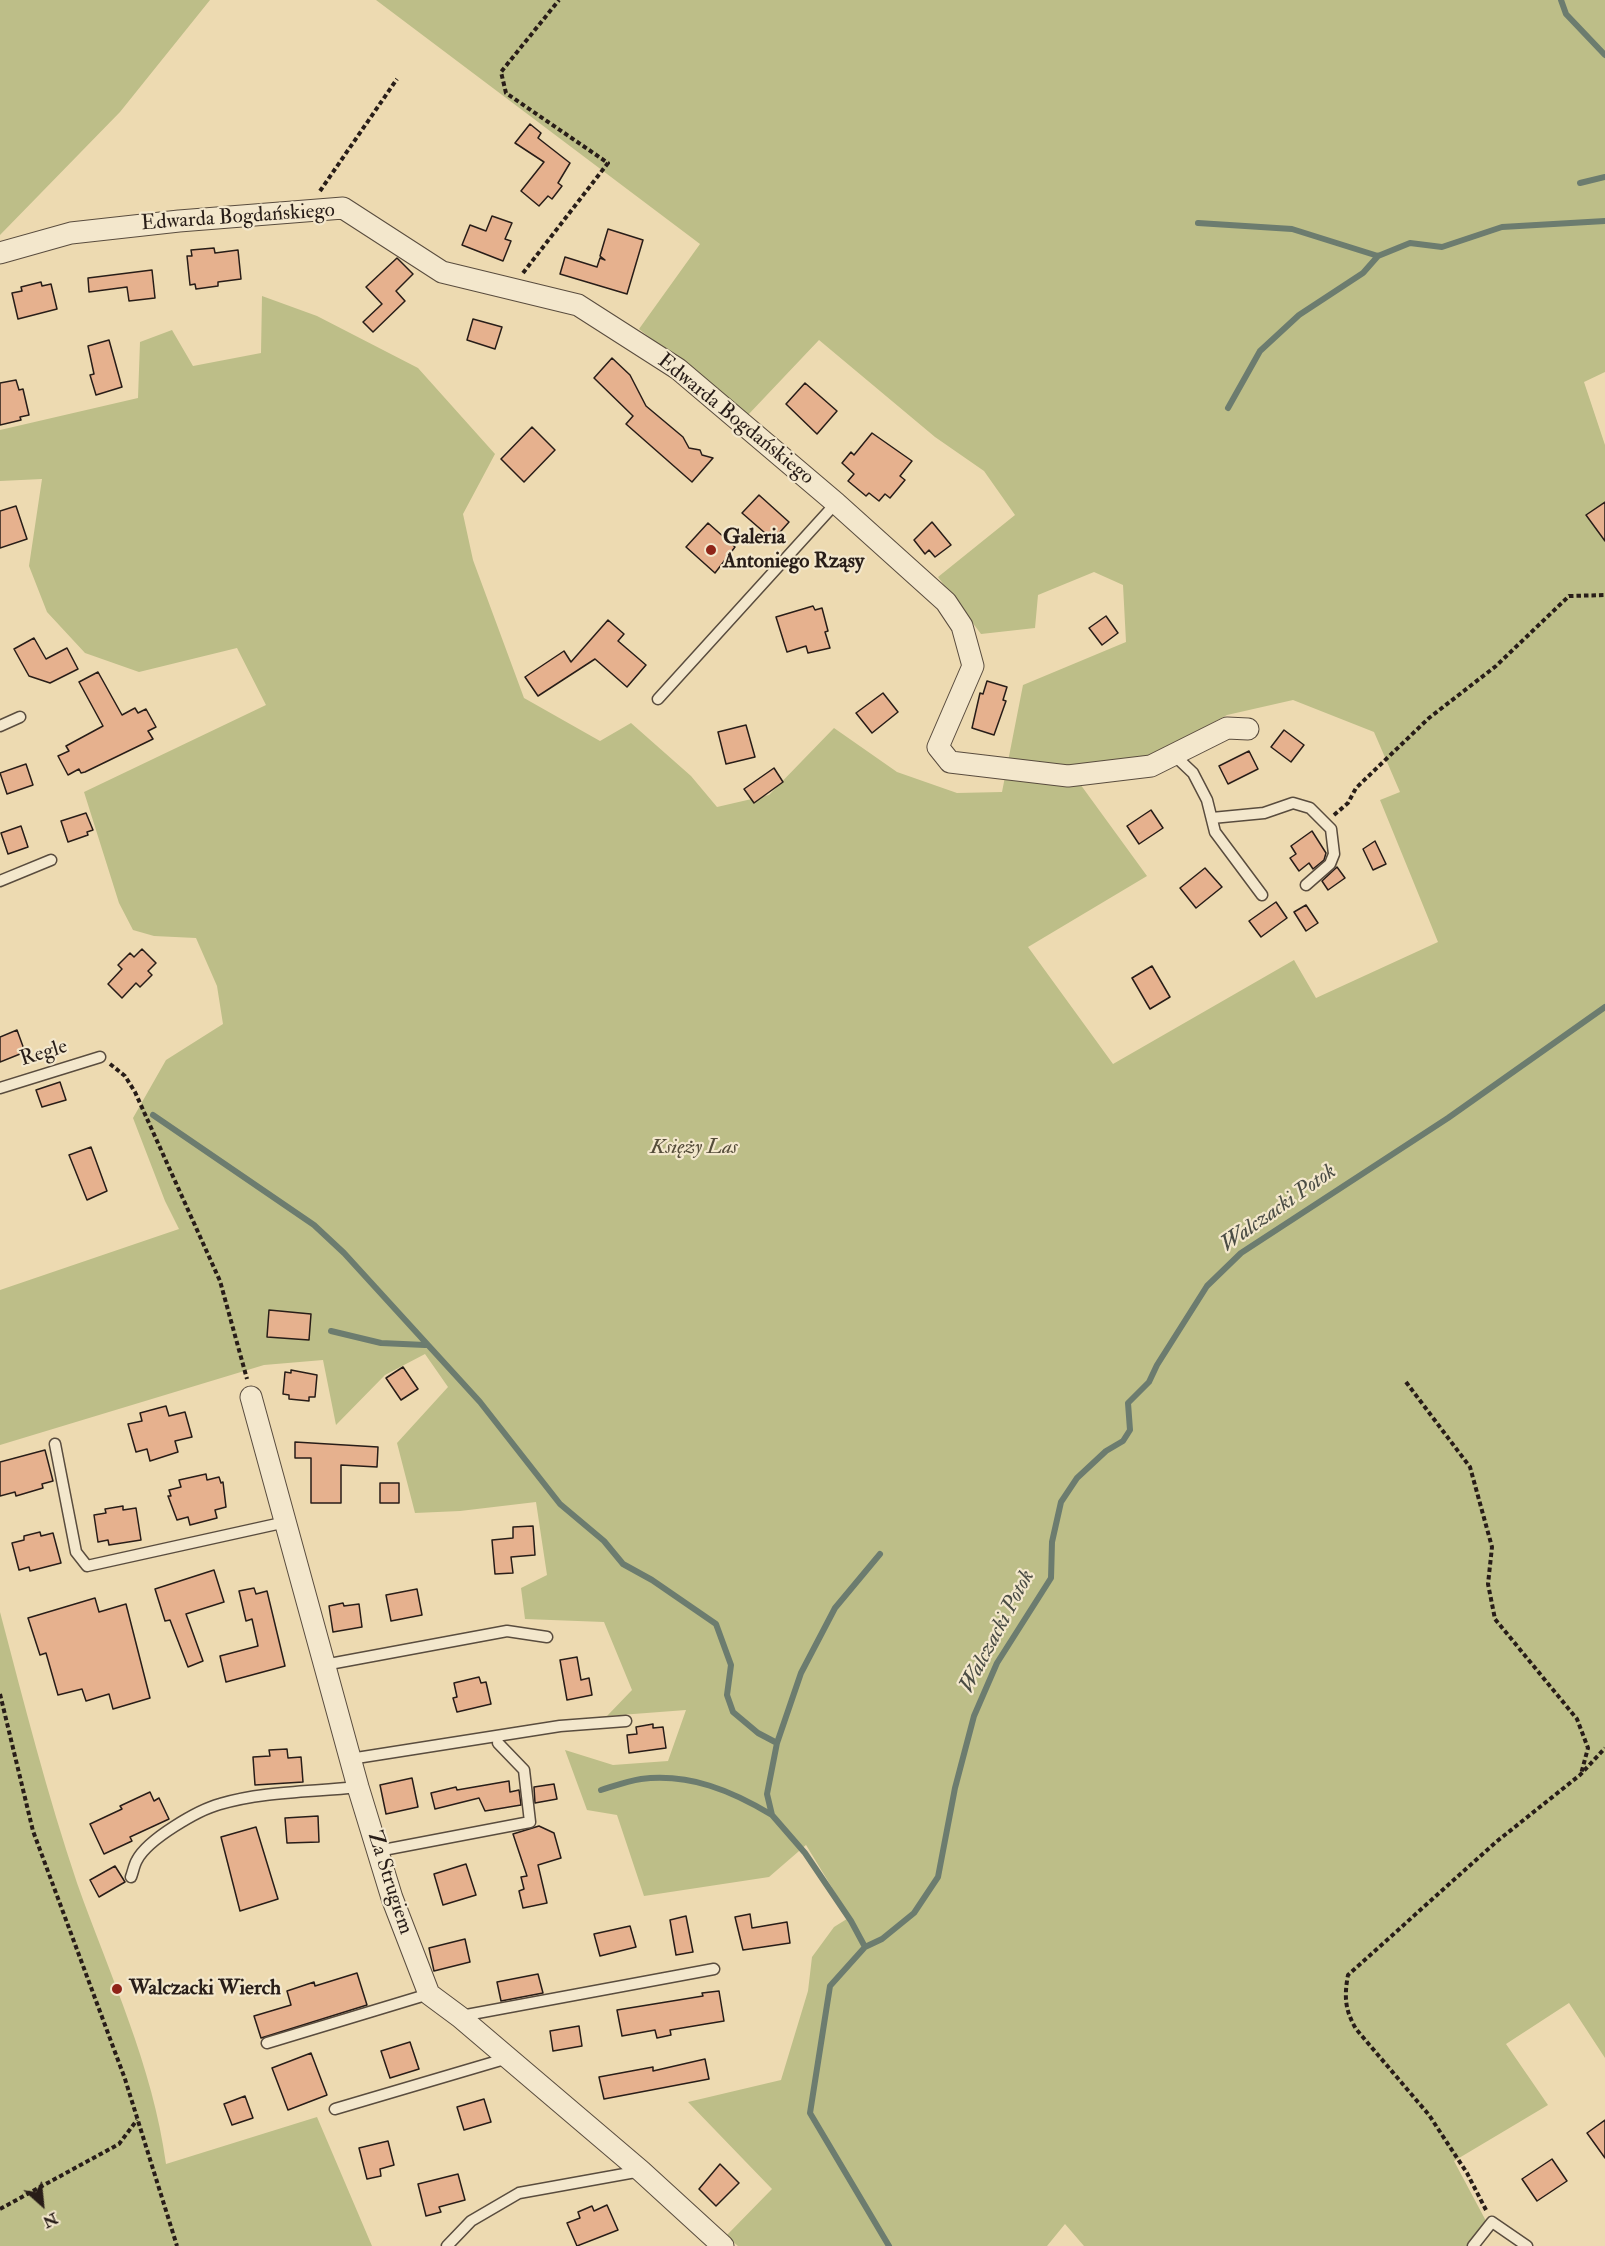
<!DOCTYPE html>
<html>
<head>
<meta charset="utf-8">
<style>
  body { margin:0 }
  #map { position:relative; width:1605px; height:2246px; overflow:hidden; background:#eddab1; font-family:"IM FELL Double Pica",serif }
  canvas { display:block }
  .north { position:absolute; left:12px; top:2174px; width:60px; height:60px; -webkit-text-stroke:4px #f3e7cc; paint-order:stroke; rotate:153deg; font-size:16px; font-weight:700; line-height:24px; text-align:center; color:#281d18 }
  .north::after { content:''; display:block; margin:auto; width:21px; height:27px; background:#281d18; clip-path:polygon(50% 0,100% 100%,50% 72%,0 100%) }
</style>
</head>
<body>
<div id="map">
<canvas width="1605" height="2246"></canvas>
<div class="north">N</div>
</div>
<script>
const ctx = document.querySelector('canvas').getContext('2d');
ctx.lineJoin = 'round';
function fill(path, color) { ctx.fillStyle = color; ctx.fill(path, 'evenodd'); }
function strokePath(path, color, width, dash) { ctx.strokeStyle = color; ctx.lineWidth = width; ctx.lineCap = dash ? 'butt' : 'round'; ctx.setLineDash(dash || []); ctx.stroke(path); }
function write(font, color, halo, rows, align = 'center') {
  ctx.font = font + ' "IM FELL Double Pica",serif'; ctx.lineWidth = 4.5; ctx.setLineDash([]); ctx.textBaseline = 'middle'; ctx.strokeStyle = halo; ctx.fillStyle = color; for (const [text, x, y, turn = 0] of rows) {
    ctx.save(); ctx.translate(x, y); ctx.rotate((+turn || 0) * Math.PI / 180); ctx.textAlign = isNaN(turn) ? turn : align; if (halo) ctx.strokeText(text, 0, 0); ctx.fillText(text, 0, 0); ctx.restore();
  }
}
fill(new Path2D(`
  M0,0H210L120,112L0,235Z
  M376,0H1605V372L1584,382L1605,445V2058L1569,2003L1506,2044L1548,2105L1454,2161L1486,2221L1467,2246H1084L1065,2224L1047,2246H738L726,2236L772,2189L688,2102L781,2080L808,1991L812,1957L834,1927L850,1917L806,1845L769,1877L644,1896L617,1815L587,1810L565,1750L613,1765L668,1761L686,1710L607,1716L632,1690L604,1622L525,1619L521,1588L547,1575L536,1502L460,1511L415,1513L397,1443L448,1387L425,1354L385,1375L336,1425L323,1360L264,1365L0,1445V1290L179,1229L165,1201L133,1118L166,1060L223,1024L217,986L196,938L154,936L133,930L119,903L84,792L266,705L237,648L139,672L85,653L47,612L29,566L42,479L0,481V430L138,398L140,342L172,330L193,366L261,353L262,296L317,316L418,368L495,454L463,514L473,560L524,698L600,741L631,723L691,776L717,807L769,795L834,728L897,772L957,793L1002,792L1023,685L1126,642L1123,585L1094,572L1038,595L1035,628L981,634L938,577L1015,515L984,471L935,437L819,340L747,416L639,329L700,244ZM1293,700L1374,732L1400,792L1380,800L1438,942L1316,998L1294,960L1113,1064L1028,947L1147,876L1067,766L1151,756L1227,715Z
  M0,1612C24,1703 47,1794 77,1883C110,1976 153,2066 166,2164L317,2117L372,2246H0Z`), '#bdbe88');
strokePath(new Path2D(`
  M1561,0L1566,14L1605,55
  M1580,183L1605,177
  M1198,223L1292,229L1378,256L1410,243L1442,247L1502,227L1605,221
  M1228,408L1260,351L1299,315L1363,273L1378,256
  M153,1115L314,1225L344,1253L480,1402L560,1504L604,1541L623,1564L652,1580L716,1624L731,1665L727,1695L733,1712L758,1733L777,1743L767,1794L772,1815L805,1853L851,1921L865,1947
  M331,1331L381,1343L425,1345
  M777,1743L801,1673L835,1608L880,1554
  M601,1790C614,1786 628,1781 641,1779C690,1773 732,1791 772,1815
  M889,2246L810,2113L830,1986L865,1947L882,1939L914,1913L938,1877L955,1788L974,1716L997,1663L1051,1578L1052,1542L1061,1502L1077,1478L1106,1451L1123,1441L1130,1430L1128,1403L1149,1382L1157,1365L1207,1286L1241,1253L1448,1118L1605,1007`), '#6c7c6f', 6);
const building = new Path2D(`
  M530,124L541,133L538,138L570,163L558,183L562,186L552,199L548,196L539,206L521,191L544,162L515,143Z
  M492,216L512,223L505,239L511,241L503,261L462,245L470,225L486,231Z
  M608,229L643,240L627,294L560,274L565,257L597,267L600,258L605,260L600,256Z
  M214,248L215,253L238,250L241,279L218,282V286L196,289L195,284L190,285L187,256H192L191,250Z
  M397,258L413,274L396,291L405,301L373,332L363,322L382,304L366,287Z
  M152,270L155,298L129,301L127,287L89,292L88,278Z
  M41,282L42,286L51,284L57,309L18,319L12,293L22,291L21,287Z
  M473,319L502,327L495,349L467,340Z
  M109,340L122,387L96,395L90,375L94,374L88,346Z
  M612,358L630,375L646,406L683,437L689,448L700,450L702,455L713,458L692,482L626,424L633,416L594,378Z
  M16,380L19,390L23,389L29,415L20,417L21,420L0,425V383Z
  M805,383L837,411L817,434L786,404Z
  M532,427L555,450L524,482L501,459Z
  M872,433L912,461L900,476L905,480L890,498L885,494L879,501L869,493L866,496L848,481L854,474L842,463L851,452L854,455Z
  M759,495L789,522L773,540L742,513Z
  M1605,502V541L1586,515Z
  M16,506L27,539L0,548V511Z
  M932,522L951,545L935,557L929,550L925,554L914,540Z
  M708,523L735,547L715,573L686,547Z
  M813,606L815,610L822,608L828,631L825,632L830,648L808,653L806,646L787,652L776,617Z
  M1106,616L1118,633L1102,645L1089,628Z
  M608,620L624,634L618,641L646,665L627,687L595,659L538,696L525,677L564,651L571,662Z
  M34,638L46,659L67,648L78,669L50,683L29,676L14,649Z
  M98,672L122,715L135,708L138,713L146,709L156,727L148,731L153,739L85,772L81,773L79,769L68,775L58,756L69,751L66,746L103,726L79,682Z
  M987,681L1007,687L1003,700L1006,701L994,735L972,728L980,693L983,694Z
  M883,693L898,712L872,733L856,713Z
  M746,725L755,757L726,764L718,732Z
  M1284,730L1304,745L1291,762L1271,747Z
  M1249,751L1258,769L1228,784L1219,766Z
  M26,764L33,785L7,794L0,773Z
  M774,768L783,782L754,803L744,789Z
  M1151,810L1163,828L1139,844L1127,826Z
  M86,813L93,830L87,832L88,835L68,842L61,821Z
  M21,826L28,847L8,854L1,833Z
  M1312,831L1326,853L1324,860L1313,869L1309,863L1299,871L1290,858L1296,854L1291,846Z
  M1375,841L1386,864L1373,870L1363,849Z
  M1337,867L1345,878L1328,890L1322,881Z
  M1205,868L1222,887L1196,908L1180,888Z
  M1276,902L1287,918L1261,937L1249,921Z
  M1306,905L1318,923L1306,931L1294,912Z
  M142,949L156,963L148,971L152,975L140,987L136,983L122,998L108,984L122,969L118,965L130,953L134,957Z
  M1152,966L1170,997L1150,1009L1132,978Z
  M17,1030L25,1052L0,1062V1037Z
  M60,1082L66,1100L42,1107L36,1090Z
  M91,1147L107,1191L87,1200L69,1155Z
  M269,1310L311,1314L309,1340L267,1337Z
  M403,1367L418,1389L401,1400L386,1378Z
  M291,1370L317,1375L315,1397H309V1401L289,1399V1395L283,1394L285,1372L291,1373Z
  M166,1406L169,1416L185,1412L192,1437L175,1441L178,1452L150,1461L147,1449L136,1452L128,1424L142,1421L140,1413Z
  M295,1442L378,1447L377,1467L341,1465V1503H311V1458H295Z
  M45,1450L53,1481L42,1484L43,1488L16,1496L15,1492L0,1496V1462Z
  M206,1474L207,1480L219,1477L221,1483L223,1482L226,1507L215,1510L217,1518L190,1525L188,1517L177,1520L168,1496H171L169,1490L181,1487L179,1480Z
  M380,1483H399V1503H380Z
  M123,1506V1510L136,1508L141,1540L109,1545L108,1540L98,1542L94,1515L106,1513L105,1509Z
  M533,1526L535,1555L511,1557L513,1573L495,1574L492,1540L513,1538V1527Z
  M40,1532L41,1536L53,1533L61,1563L30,1571L29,1567L19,1570L12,1543L24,1540V1536Z
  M214,1570L224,1602L186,1614L203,1661L188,1667L170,1620L165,1621L155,1589Z
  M254,1588L256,1594L267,1591L285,1666L226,1682L220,1656L258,1646L252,1619L246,1621L239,1591Z
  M417,1589L422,1615L391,1621L386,1595Z
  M95,1598L99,1612L126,1604L150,1698L113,1709L109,1694L86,1701L82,1689L58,1695L46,1653L40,1655L28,1618Z
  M343,1603L344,1606L359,1604L362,1627L333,1632L329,1606Z
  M577,1657L581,1680L589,1678L592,1695L567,1700L560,1660Z
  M479,1677L481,1683L486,1682L491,1704L457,1712L453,1698L457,1697L454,1683Z
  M653,1724V1728L663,1727L666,1748L629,1753L627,1735L637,1734L636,1727Z
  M287,1749L288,1758L301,1757L303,1782L255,1785L253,1757L270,1756L269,1750Z
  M412,1778L418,1807L386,1814L380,1785Z
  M509,1781L510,1792L519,1790L521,1805L485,1811L479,1798L435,1809L431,1793L456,1787L457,1790Z
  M554,1784L557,1799L535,1803L534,1787Z
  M150,1792L154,1801L159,1798L169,1819L130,1837L132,1841L104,1854L90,1824L122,1809L120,1806Z
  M318,1816L319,1842L287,1843L285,1818Z
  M539,1826L554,1833L561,1858L538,1865L547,1903L523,1908L519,1891L524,1889L521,1877L527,1876L513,1834Z
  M256,1827L278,1899L240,1911L221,1837Z
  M466,1864L476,1895L443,1905L434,1874Z
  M115,1866L125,1882L99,1897L90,1880Z
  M750,1914L752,1928L787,1922L790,1943L743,1950L735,1917Z
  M686,1916L693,1952L676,1955L670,1920Z
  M630,1926L636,1947L600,1956L594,1934Z
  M465,1939L470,1962L434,1971L429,1948Z
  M357,1973L367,2005L261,2038L254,2016L291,2005L287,1991L314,1982L315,1986Z
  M538,1974L543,1993L501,2001L497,1982Z
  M719,1991L724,2021L670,2030L671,2035L657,2038L655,2030L622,2036L617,2010L703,1996L702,1993Z
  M579,2026L582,2046L553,2051L550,2031Z
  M410,2042L419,2069L390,2078L381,2051Z
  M311,2053L327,2095L288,2110L272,2068Z
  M705,2059L709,2079L604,2099L599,2077L653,2067V2071Z
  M245,2096L253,2118L232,2125L224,2104Z
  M484,2099L491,2122L464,2130L457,2107Z
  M1605,2120V2158L1587,2133Z
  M388,2141L394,2165L380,2169L381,2176L367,2179L359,2148Z
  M1552,2159L1567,2181L1537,2201L1522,2179Z
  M720,2164L739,2183L716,2206L699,2189Z
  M458,2174L465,2200L439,2207L441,2212L426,2216L418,2184Z
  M607,2205L618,2230L577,2246L567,2223L580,2218L578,2212L592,2206L594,2211Z`);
fill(building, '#e6b18e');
strokePath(building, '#281d18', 1.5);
const lane = new Path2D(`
  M658,699L836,503
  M0,726L20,717
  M1174,755L1193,773L1207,800L1215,832L1262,895
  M1212,818L1264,813L1293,803L1310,808L1331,829L1334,854L1330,864L1306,885
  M0,881L51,860
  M0,1088L100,1057
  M55,1444L76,1552L87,1566L286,1522
  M324,1665L507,1631L547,1637
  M350,1759L560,1726L626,1721
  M378,1851L530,1822L524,1770L498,1743
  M131,1877C133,1872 134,1865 137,1860C148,1839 198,1810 220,1804C263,1791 313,1792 358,1787
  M461,2016L714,1969
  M267,2043L429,1994
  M335,2109L508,2058
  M447,2246L471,2221L519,2193L641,2171
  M1473,2246L1492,2222L1527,2246`);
const street = new Path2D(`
  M0,253L71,233L179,221L343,208L442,272L578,305L678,369L836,503L946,602L962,626L973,666L938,747L950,762L1068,776L1151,766L1227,728L1248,729
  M251,1397L358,1787L392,1898L429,1994L460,2017L641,2171L723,2246`);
strokePath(lane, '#594c3e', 13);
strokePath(street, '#594c3e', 23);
strokePath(new Path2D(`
  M320,191L397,79
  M523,273L608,163L506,93L501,72L559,0
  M1334,815L1348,803L1356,788L1429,718L1496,666L1569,596L1605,595
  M110,1064L125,1076L135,1092L220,1281L247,1379
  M1406,1382L1470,1467L1492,1547L1488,1584L1495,1619L1577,1719L1588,1748L1581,1774
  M0,1694L33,1831L125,2079L177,2246
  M0,2209L119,2144L137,2120
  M1486,2210L1467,2173L1429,2115L1356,2029C1345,2010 1344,1997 1348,1975L1496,1842L1580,1775L1605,1748`), '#281d18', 4, [4.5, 3]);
strokePath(lane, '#f3e7cc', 10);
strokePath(street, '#f3e7cc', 21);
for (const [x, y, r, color] of [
  [711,550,6,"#8f2418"],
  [117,1989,6,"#8f2418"]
]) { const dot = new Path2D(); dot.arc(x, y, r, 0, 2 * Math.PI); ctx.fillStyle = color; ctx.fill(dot); strokePath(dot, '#f3e7cc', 2); }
write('21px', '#281d18', '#f3e7cc', [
  ["Edwarda Bogdańskiego",238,218,-4],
  ["Edwarda Bogdańskiego",735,420,39],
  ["Regle",44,1054,-17],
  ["Za Strugiem",389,1883,72]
]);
write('bold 21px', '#281d18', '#f3e7cc', [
  ["Galeria",723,538],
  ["Antoniego Rząsy",723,562],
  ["Walczacki Wierch",129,1989]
], 'left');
write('italic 21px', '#554d3a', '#f3e7cc', [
  ["Księży Las",694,1148]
]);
write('italic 22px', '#4a4c44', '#f3e7cc', [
  ["Walczacki Potok",1279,1209,-35],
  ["Walczacki Potok",998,1632,-62]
]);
</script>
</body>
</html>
